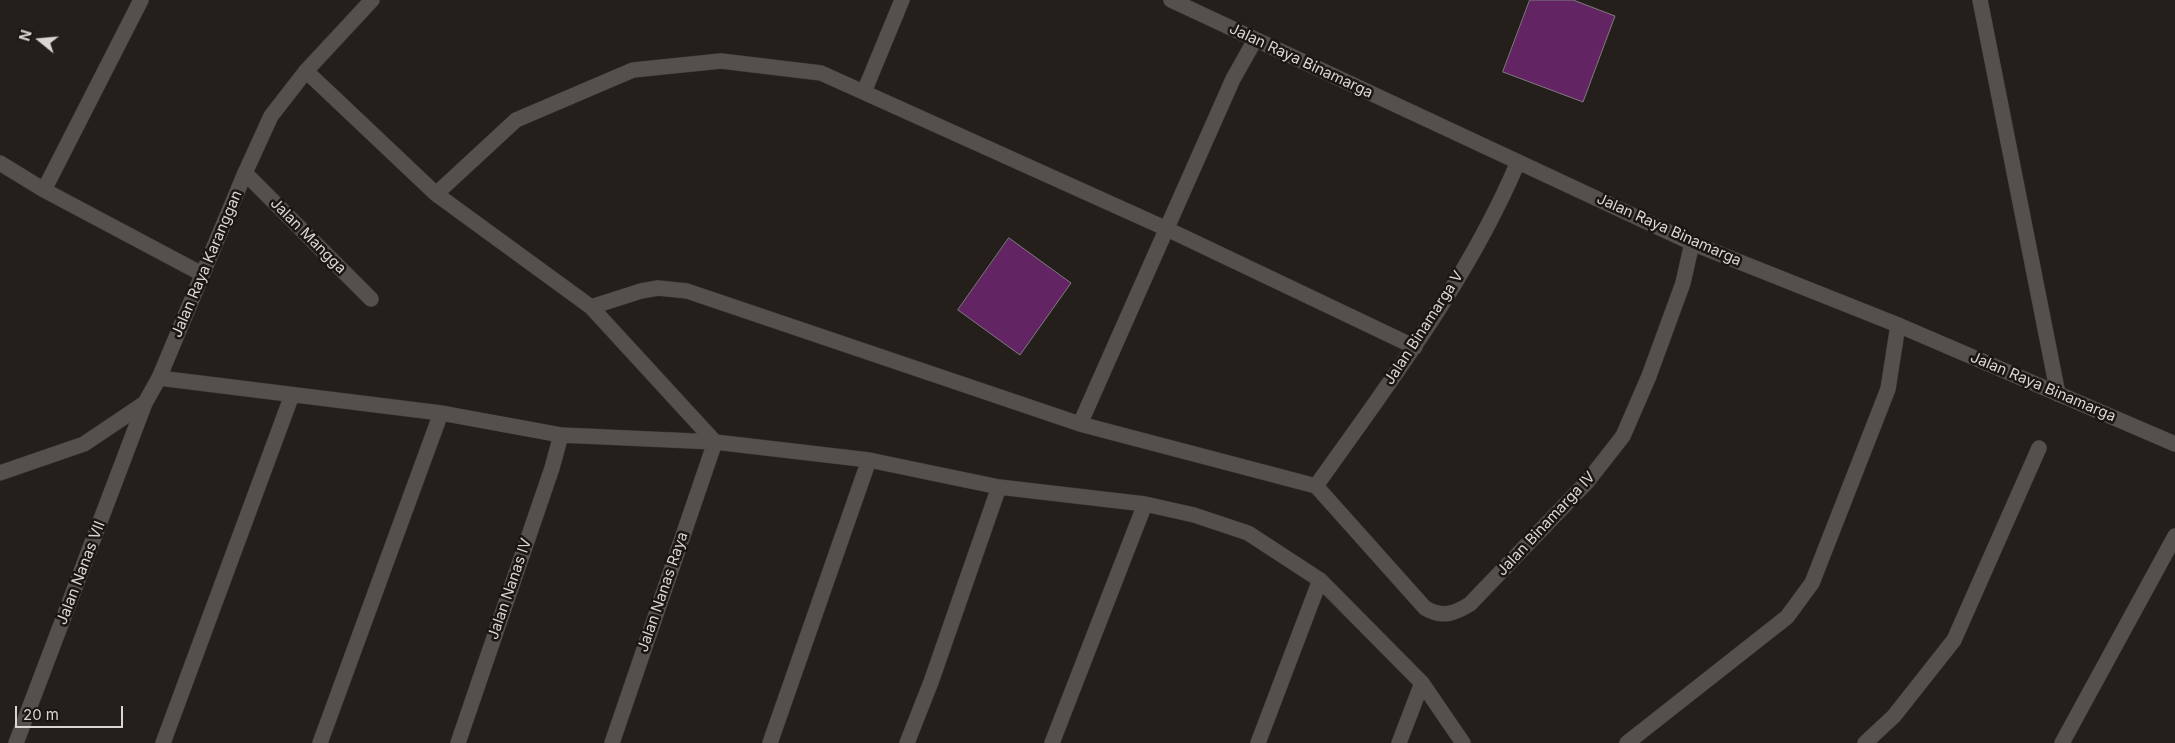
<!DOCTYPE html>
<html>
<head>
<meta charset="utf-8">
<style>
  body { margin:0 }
  #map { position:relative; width:2175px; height:743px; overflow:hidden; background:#241f1b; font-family:Inter,sans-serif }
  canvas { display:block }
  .north { position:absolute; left:15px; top:15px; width:50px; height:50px; -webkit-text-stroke:4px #1a1612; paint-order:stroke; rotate:287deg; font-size:14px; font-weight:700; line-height:20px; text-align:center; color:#d9d6d3 }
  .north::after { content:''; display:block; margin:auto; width:18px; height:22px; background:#d9d6d3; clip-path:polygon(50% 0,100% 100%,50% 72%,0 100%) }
  .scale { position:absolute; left:15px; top:706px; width:108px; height:22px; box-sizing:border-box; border:2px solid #d9d6d3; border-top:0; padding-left:6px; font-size:15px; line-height:18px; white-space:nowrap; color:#d9d6d3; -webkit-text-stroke:4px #1a1612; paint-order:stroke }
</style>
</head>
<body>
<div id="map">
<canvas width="2175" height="743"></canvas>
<div class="north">N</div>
<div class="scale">20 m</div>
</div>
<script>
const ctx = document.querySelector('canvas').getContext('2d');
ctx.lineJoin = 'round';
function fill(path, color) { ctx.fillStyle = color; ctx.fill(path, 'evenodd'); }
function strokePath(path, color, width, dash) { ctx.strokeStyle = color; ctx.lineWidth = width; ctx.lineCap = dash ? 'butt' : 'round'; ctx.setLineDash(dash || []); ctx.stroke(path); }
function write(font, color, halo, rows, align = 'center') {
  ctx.font = font + ' Inter,sans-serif'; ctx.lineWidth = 5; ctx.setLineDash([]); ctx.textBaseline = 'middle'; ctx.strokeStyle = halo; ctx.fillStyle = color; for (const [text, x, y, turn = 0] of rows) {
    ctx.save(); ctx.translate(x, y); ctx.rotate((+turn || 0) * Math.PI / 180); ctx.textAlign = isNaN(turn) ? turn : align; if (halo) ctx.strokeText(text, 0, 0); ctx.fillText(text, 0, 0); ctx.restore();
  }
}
const building = new Path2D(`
  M1530,0H1573L1615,16L1583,102L1503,72Z
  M1009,238L1071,283L1020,355L958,310Z`);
fill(building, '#632464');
strokePath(building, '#807a80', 1);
const minor = new Path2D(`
  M1980,0L2058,394
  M1255,40L1233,79L1080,424L1316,486
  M306,71L436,194L591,307L715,442L612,743
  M864,92L902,0
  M0,163L44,190L202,274
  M245,173L371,299
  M44,190L141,0
  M436,194L516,120L633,70L721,61L821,73L1167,229L1415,347
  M591,307L641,291L658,288L687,291L1080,424
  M159,378L441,413L561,435L715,442L869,460L999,487L1145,504L1194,515L1248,533L1320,580L1422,683L1463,743
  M1316,486L1425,608C1442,618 1454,614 1470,604L1587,482L1623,436L1649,376L1683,283L1692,243
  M1316,486C1389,383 1468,280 1518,162
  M16,743L145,403
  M163,743L292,395
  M320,743L441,413
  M458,743L552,468L561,435
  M770,743L869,460
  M907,743L931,682L999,487
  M1052,743L1145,504
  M1258,743L1320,580
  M1399,743L1422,683
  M1627,743L1787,617L1812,583L1888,389L1898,325
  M1865,743L1894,716L1954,640L2039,448
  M2062,743L2175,536`);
const tertiary = new Path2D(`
  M1171,0L1692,243L1898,325L2175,444
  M0,473L84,444L145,403L159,378L245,173L271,116L306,71L372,0`);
strokePath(minor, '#3e3a37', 16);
strokePath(tertiary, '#3e3a37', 16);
strokePath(minor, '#55504b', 15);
strokePath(tertiary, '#55504b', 15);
write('15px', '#d9d6d3', '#1a1612', [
  ["Jalan Raya Binamarga",1301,61,25],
  ["Jalan Raya Binamarga",1669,230,24],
  ["Jalan Mangga",308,236,45],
  ["Jalan Raya Karanggan",207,264,-67],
  ["Jalan Binamarga V",1424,328,-57],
  ["Jalan Raya Binamarga",2043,387,23],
  ["Jalan Binamarga IV",1546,524,-47],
  ["Jalan Nanas VII",81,573,-69],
  ["Jalan Nanas IV",510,589,-71],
  ["Jalan Nanas Raya",663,592,-71]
]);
</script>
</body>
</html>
